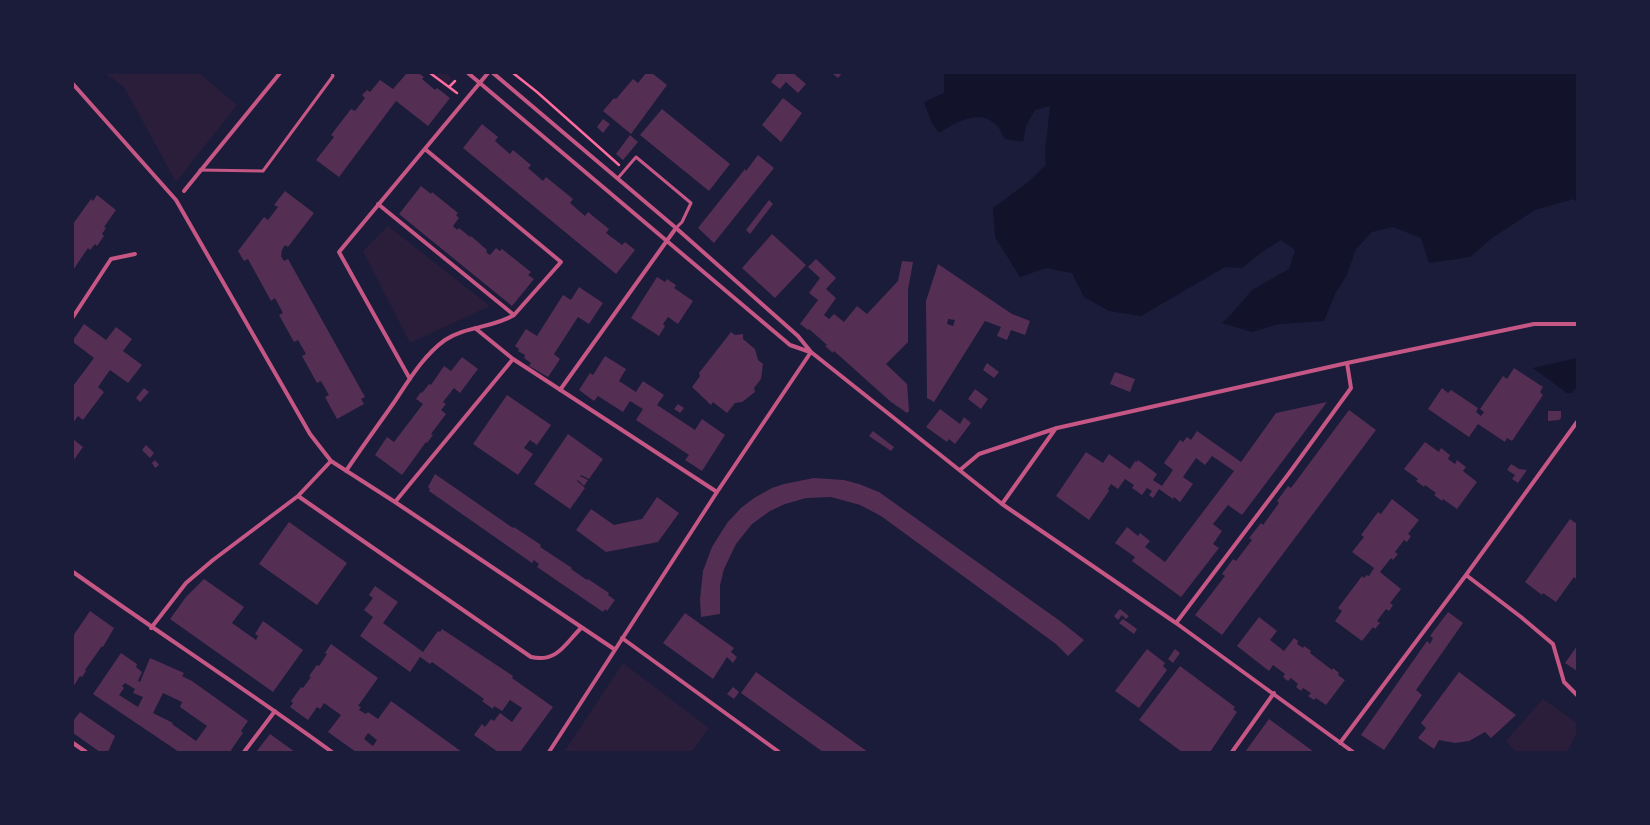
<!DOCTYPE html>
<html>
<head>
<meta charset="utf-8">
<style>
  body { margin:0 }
  #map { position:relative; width:1650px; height:825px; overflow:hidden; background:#1b1b3a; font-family:"PT Sans Narrow",sans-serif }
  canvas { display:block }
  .frame { position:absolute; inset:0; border:74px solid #1b1b3a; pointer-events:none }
</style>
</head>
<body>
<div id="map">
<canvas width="1650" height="825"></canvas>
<div class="frame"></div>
</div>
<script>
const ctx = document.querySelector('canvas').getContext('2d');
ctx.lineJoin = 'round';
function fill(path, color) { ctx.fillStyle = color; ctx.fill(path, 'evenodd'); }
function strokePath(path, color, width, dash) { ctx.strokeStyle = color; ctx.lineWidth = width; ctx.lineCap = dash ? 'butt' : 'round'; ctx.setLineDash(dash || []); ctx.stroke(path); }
fill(new Path2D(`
  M105,73H199L237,105L176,182L124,87Z
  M434,73H446L452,78L447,84Z
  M388,226L490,306L410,343L363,251Z
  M623,663L709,728L692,752H564Z
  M1543,699L1577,723V733L1567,752H1516L1506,741Z`), '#2a1e3b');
fill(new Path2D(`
  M944,73H1577V202L1573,199L1535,210L1492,238L1470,257L1429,263L1421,238L1393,227L1372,232L1356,249L1347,275L1335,294L1324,321L1279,324L1252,332L1222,323L1234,311L1252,290L1289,269L1295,250L1281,240L1262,252L1242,268L1225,267L1141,316L1109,311L1084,297L1072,273L1046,268L1020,277L995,237L993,208L1028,182L1046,165L1045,153L1050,106L1035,110L1026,126L1023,142L1005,139C1002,134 999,126 994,123C976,109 956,123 939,133L932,123L924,102L944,93Z
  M1577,358V387L1572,393H1567L1533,368Z`), '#12122b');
fill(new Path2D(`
  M407,73H418L424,77L422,79L435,90L437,88L450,98L428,126L396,101L339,177L316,160L334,137L331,135L351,109L355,111L365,98L362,95L367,90L370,92L380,80L393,89Z
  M646,73H652L667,85L631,134L603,111L614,98L616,99L633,79L638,83Z
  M778,73H793L806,84L798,93L786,82L780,89L771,82Z
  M832,73H842L838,78Z
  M783,98L802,113L781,142L762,125Z
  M662,109L730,164L709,191L640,135Z
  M603,119L610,124L603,133L597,127Z
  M482,124L498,137L495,141L510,154L513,150L531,165L528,168L543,181L546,177L573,199L570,203L585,216L588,212L609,229L606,233L622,245L625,242L635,250L616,274L463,148Z
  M630,135L638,142L623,160L616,154Z
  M758,155L774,168L714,243L698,228L745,169L746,171Z
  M421,186L431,194L432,192L458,213L456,215L459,218L453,226L457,230L459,228L470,237L471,236L487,250L486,252L490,255L496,248L500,251L502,249L531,272L528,275L534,279L512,306L399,214Z
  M285,191L314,213L288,247L285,245L282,250L281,256L284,261L288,259L365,397L361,399L364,404L337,419L325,397L329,395L321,381L317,383L302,356L306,354L298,340L294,342L279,315L283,313L275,298L271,301L248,259L244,261L238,251L264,217L268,220L278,207L274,205Z
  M97,195L116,210L104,227L106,228L102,234L104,236L97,246L95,244L90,250L88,248L73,270V224L91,199L93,201Z
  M769,200L773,204L750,234L746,230Z
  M772,234L806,265L775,298L742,268Z
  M816,259L836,278L826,289L836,298L824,315L829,319L834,314L844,322L857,306L867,314L898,281L902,261L913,262L908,290V342L886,364L907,384L909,411L907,413L891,402L834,351L833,353L825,346L827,345L809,329L808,330L800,324L818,300L809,293L820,278L808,267Z
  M938,264L1012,314L1030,321L1025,335L1011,330L1007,340L997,336L1001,327L985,321L934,402L927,398L926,301ZM948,319L955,320L953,326L947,324Z
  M657,277L665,282L667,279L676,285L674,288L693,301L678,324L668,317L663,324L665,326L659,336L631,318Z
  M579,287L603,303L589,324L578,317L554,354L560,359L548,377L529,366L531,363L524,358L525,355L518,351L519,349L515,346L526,329L537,336L563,295L571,300Z
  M84,324L106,340L116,327L132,339L123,351L142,365L128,383L110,370L98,387L104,392L83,420L78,416L73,423V386L94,358L73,342V340Z
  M731,332L735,335L743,334V339L755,349L758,360L763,364L761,379L754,388L755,392L742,402L735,403L727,413L713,402L711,405L692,387L700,376L699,373Z
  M605,356L626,369L619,381L636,392L643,381L664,395L657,405L695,430L702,419L725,435L702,471L685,460L689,455L636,420L643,409L630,401L623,412L598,396L594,401L579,390L590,373L593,375Z
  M462,357L478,369L460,393L454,388L443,402L446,404L441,410L446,414L431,434L433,435L427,443L426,442L402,475L375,455L387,437L394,442L423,404L416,399L421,392L422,393L429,384L431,385L444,366L451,371Z
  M987,363L999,372L994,378L983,370Z
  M1514,368L1543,387L1540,392L1543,395L1512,441L1507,438L1505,442L1478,424L1469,437L1428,409L1442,388L1448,393L1451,390L1478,408L1476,412L1481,416L1484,412L1480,409L1503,376L1507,379Z
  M1115,372L1135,379L1130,392L1110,384Z
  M144,388L149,392L140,402L136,398Z
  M975,389L988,399L981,409L968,399Z
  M507,395L551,425L537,445L530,440L524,448L533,454L518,475L473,444Z
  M1327,402L1242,515L1228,505L1213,524L1222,531L1213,544L1219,548L1181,597L1132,561L1135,557L1115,543L1127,527L1138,536L1140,533L1150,541L1145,547L1165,562L1234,471L1212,456L1205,465L1196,458L1183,477L1193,484L1180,502L1174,497L1173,499L1159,489L1153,498L1149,495L1152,491L1147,488L1142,495L1132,488L1134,485L1125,479L1118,489L1111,484L1108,489L1109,491L1089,520L1056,496L1086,452L1103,463L1109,454L1130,469L1135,461L1137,462L1138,460L1157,474L1153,480L1162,486L1173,470L1164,463L1180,440L1183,442L1187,437L1191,440L1197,431L1241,462L1276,413Z
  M678,404L684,408L680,413L674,409Z
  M940,409L960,424L964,417L971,423L955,444L949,439L947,442L926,427Z
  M1349,410L1376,430L1222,635L1195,615L1225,576L1222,574L1233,559L1236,561L1252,540L1249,538L1261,523L1263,525L1279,503L1277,501L1288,486L1291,488Z
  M1548,411H1561V418L1559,420L1548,421Z
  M873,431L894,447L891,451L869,436Z
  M568,434L603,459L589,479L581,475L580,476L588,480L584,486L578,480L577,481L585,488L570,509L534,484Z
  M73,439L83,447L73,461Z
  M1425,442L1439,452L1441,448L1450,455L1448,459L1455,464L1457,460L1466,467L1463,471L1477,482L1457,509L1443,499L1442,501L1434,495L1436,493L1425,485L1424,487L1416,481L1418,479L1404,469Z
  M146,445L154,453L150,458L142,450Z
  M155,460L159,465L155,468L152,463Z
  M1511,464L1519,469L1527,470L1518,483L1512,479L1515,475L1507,470Z
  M435,474L513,528L514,527L541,545L540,547L572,568L571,569L587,580L588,579L609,593L608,595L615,600L607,611L605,609L603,612L537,567L539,564L534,560L532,563L429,491L430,489L428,487Z
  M814,478L844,480L859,484L879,492L1060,621L1084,640L1068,656L1056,644L881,516L860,505L831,497L806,498L785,504L770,511L752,524L736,544L724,569L720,585V614L701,617L700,599L703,571L712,547L727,523L741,508L754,498L772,488L784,484Z
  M657,497L679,513L658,542L606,552L576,530L591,509L614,525L642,519Z
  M1392,499L1419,520L1408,534L1411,536L1407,542L1404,540L1395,552L1398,554L1393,560L1391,558L1380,572L1401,589L1390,603L1393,605L1389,611L1386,609L1377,621L1380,623L1375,629L1373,627L1362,641L1335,621L1342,611L1338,608L1362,576L1364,578L1367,575L1369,576L1374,568L1352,552L1364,537L1361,535L1378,512L1381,514Z
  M1570,519L1577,524V580L1574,577L1556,602L1543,593L1542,595L1525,582Z
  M289,522L347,563L317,605L259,564Z
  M204,579L244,607L232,623L256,640L258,636L255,634L263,621L303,650L273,692L170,619L186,597Z
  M375,586L398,602L383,623L423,652L438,631L440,632L442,629L513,676L512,678L553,707L520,752H498L474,735L482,724L485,727L491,719L494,721L500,713L512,722L522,708L510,700L502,711L494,706L493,709L482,701L484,699L432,662L430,664L420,657L410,672L360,636L373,617L364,610L373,598L369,595Z
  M1120,609L1129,616L1126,619L1122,615L1118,620L1114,616Z
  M90,611L114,628L103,647L102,646L85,670L86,671L82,677L80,676L73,687V636Z
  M1448,612L1463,623L1416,690L1422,695L1384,750L1361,735L1427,641L1430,644L1433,638L1430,636Z
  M685,613L734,648L731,652L737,657L733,663L727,657L713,679L663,643Z
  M1259,617L1277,631L1270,640L1284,651L1294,638L1298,641L1297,644L1303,648L1304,646L1311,651L1310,653L1332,670L1333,668L1339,673L1338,675L1345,680L1326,705L1316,698L1314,700L1308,696L1311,693L1303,688L1301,691L1296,687L1298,684L1291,678L1288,681L1283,677L1285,674L1273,665L1269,671L1237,646Z
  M1123,619L1137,629L1134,634L1119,623Z
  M331,644L378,678L358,706L361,707L359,710L366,714L368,712L378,719L391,701L462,752H356L328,732L341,715L324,703L320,709L317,707L308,720L290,707L293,703L291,701L301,687L303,688L311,677L309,676L317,665L319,666L327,654L325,653ZM368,733L377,740L373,746L364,739Z
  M1577,646V671L1565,663Z
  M1147,649L1165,663L1163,666L1167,670L1139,708L1115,691Z
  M1175,649L1180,653L1173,663L1168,659Z
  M121,653L137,664L136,667L142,672L138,681L140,682L150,658L184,673L182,676L192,681L248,721L241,731L243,733L231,750L233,752H179L93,694ZM125,683L135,689L133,693L143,697L138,707L119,695L124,688L122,686ZM163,693L182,702L180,707L207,726L196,741L172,724L173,723L153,713Z
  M1180,666L1235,707L1233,709L1237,712L1210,752H1182L1139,720Z
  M756,672L868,752H823L741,693Z
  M1459,672L1516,715L1491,738L1485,732L1469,741L1455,743L1439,740L1434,749L1418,738L1426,728L1421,723Z
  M733,687L739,692L734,699L727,694Z
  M80,712L115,736L108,752H100L73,733V721Z
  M1269,719L1314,752H1245Z
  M270,734L295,752H256Z`), '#542f53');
strokePath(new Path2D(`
  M430,73L457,93
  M513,73L537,92L619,165
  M449,87L455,81`), '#ff6b9d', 2.5);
strokePath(new Path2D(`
  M200,170L263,171L333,76L332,73
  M618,178L636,157L691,203L682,222L676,228`), '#c65784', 3);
strokePath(new Path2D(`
  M468,73L790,345L810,352
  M493,73L676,228L798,336L811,352L1002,504L1176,623L1353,752
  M73,84L176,200L310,434L331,461L395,502L614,649
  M184,191L280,73
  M378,204L514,315
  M73,317L111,259L135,254
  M475,328L513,359L717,492
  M410,379L339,252L488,73
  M560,390L676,228
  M960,470L979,454L1057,428L1347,363L1534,324H1577
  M346,471C362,447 379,424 395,401C409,380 424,355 445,340C466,326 493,328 514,315L561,262L425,149
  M298,496L531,657C557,663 565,644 581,628
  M395,502L513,359
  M1002,504L1056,428
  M73,572C159,633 247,690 332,752
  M1466,575L1521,617L1553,644L1564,682L1577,695
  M1176,623L1290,472L1351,388L1347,363
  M151,628L186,583L213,560L298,496L331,461
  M622,638L779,752
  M73,743L86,752
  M1340,743L1466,575L1577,422
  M244,752L275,711
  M549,752L717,492L811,352
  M1232,752L1274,693`), '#c65784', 4);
</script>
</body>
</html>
